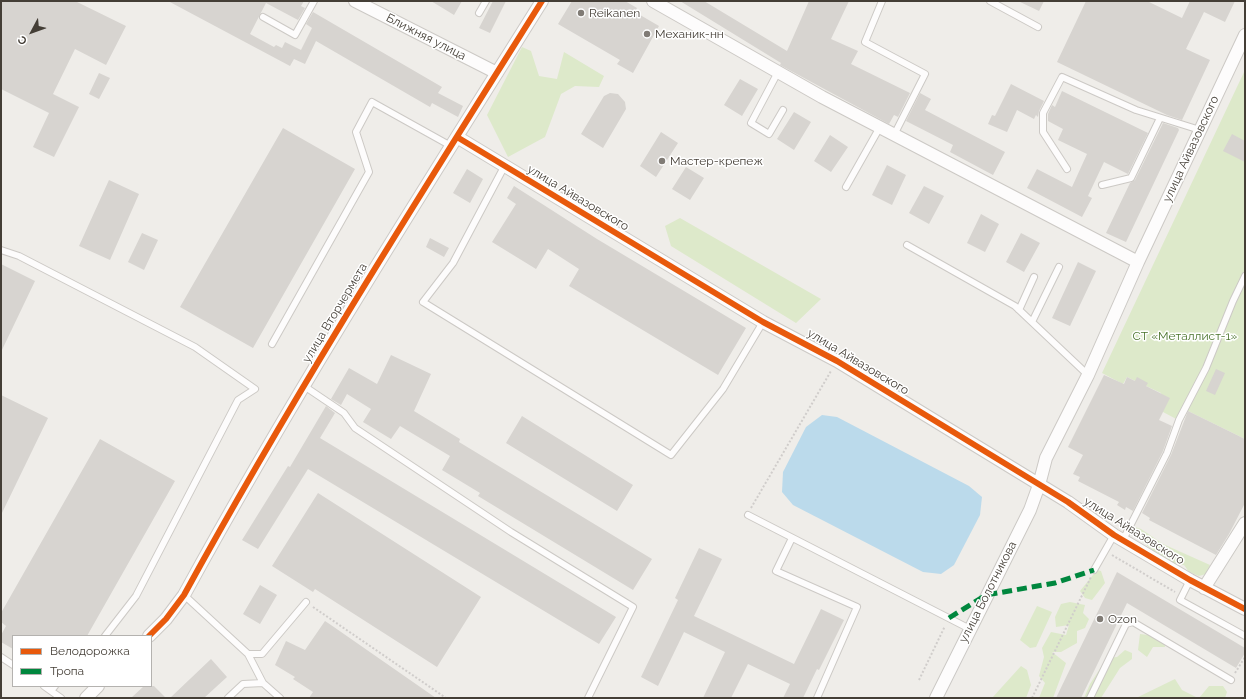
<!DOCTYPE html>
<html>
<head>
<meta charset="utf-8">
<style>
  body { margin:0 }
  #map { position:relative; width:1246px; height:699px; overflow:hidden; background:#efede9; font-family:Raleway,sans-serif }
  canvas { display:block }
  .frame { position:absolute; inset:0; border:2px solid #443e36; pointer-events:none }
  .legend { position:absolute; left:12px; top:635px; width:140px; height:52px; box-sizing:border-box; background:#fff; border:1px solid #b4b2af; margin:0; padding:5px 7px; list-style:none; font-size:12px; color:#443e36 }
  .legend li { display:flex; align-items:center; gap:8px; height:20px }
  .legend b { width:20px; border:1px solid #b4b2af }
  .north { position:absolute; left:12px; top:12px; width:40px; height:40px; -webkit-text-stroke:3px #fff; paint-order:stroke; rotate:229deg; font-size:11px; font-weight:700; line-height:16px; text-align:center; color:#443e36 }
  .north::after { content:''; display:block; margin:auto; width:14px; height:18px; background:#443e36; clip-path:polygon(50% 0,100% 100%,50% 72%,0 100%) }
</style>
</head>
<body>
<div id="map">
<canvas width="1246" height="699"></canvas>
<div class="frame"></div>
<ul class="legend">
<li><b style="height:5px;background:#e8590c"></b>Велодорожка</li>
<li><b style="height:5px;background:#00873e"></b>Тропа</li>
</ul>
<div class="north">С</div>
</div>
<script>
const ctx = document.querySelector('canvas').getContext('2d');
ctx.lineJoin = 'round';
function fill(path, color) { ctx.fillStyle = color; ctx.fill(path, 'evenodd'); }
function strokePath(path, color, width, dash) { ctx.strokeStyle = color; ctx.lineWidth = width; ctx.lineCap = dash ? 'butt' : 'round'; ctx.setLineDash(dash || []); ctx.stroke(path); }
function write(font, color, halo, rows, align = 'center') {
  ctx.font = font + ' Raleway,sans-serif'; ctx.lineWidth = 3; ctx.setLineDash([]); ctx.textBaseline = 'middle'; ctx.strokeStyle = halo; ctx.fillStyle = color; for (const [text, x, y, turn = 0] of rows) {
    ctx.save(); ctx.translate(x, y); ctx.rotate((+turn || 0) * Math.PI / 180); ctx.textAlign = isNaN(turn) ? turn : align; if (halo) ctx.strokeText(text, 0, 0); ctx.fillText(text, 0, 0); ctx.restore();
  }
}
fill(new Path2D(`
  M522,47L531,51L539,76L557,79L564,52L604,76L599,87L575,86L561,94L545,137L508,157L487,115Z
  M1245,70V439L1188,411L1182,422L1163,412L1161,393L1127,377L1123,384L1102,373Z
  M680,218L821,299L796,323L671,246L665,226Z
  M1135,527L1141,529L1163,544L1210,565L1206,574L1199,576L1189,572L1184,565C1169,567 1143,543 1133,532Z
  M1097,570L1101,571L1105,583L1092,600L1085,598L1080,591Z
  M1070,602L1085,605L1083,613L1089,619L1085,628L1077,631V643L1061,652H1052L1066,663L1053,698H1039L1045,683L1039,676L1044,657L1042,648L1051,632L1066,635L1069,625L1056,627L1055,617L1061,604Z
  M1037,606L1052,612L1036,647L1030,648L1020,640Z
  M1140,634L1164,637L1165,647H1153L1147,657L1138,650Z
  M1125,650L1132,653V659L1120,668L1101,698H1084L1090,684L1107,658L1117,657Z
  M1021,666L1027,670L1031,685L1026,698H992Z
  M1175,679L1182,690L1198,698H1136Z
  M1209,686H1223L1227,692L1225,698H1199Z`), '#dde9ca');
fill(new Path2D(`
  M822,415L837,417L969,486L982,497L980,515L954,565L941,574L923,572L793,505L782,492L783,472L806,427Z`), '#bbdaeb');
fill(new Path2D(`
  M1,1H75L126,26L106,65L75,49L53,94L79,107L54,157L33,147L49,113L1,89Z
  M168,1H304L301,6L305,8L298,20L266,3L250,34L274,47L276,45L282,48L285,42L301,50L312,28L306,24L313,12L442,87L438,93L463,106L458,117L432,103L430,107L316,41L305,64L294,59L290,66Z
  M431,1H462L454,15Z
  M493,1H506L490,33L479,28Z
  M572,1H625L637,8L635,12L659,26L633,73L617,64L620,60L558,24Z
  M680,1H704L787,51L809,1H849L831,39L858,51L851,64L910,93L898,117L894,115L889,124L780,65L781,63Z
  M1018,1H1044L1039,11Z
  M1086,1H1147L1182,18L1190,1H1235L1225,22L1204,12L1186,49L1210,60L1182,120L1167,115L1057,62Z
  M99,73L110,78L99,99L89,94Z
  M740,79L758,89L742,116L724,105Z
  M1011,84L1044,101L1039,111L1038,117L1036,115L1034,119L1017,110L1007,132L988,124L992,115L995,116Z
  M1062,91L1148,133L1128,174L1104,162L1088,196L1092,198L1082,217L1027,188L1037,169L1072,187L1087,154L1058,140L1063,129L1048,121V114L1052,105L1055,107Z
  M610,93L618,94L625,102L626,109L603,148L581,134L604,96Z
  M920,93L931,99L925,110L1005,152L993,175L950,152L953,145L906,121Z
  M794,112L811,122L794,150L777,139Z
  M1163,123L1178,128L1179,130L1126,242L1106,233L1130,183L1135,180Z
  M283,128L355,169L253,348L180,307Z
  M661,132L678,143L656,177L640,166Z
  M1232,134L1245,141V162L1223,151Z
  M830,135L848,147L831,172L814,161Z
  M887,165L906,175L892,205L872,195Z
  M686,167L704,178L690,200L672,189Z
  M467,169L483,179L470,203L453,193Z
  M109,180L139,194L110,260L79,246Z
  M514,186L597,239L746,328L718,375L569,286L579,269L548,249L536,269L492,242L516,204L507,198Z
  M924,186L944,196L929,224L909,213Z
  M981,214L999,224L985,252L967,243Z
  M142,233L158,240L144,270L128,262Z
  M1021,233L1040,243L1024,272L1006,262Z
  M430,238L449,248L444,257L426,247Z
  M1078,262L1096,271L1070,326L1052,318Z
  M1,264L35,281L1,352Z
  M391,355L431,374L414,411L460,439L459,442L652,559L633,590L478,496L480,493L442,470L450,456L400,426L391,439L363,422L371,409L347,394L341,405L331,399L349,368L377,384Z
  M1216,369L1225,373L1215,395L1206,391Z
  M1104,375L1124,384L1127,377L1135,381L1137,377L1148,383L1146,386L1170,398L1159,420L1172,426L1163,451L1133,511L1126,507L1125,510L1117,505L1119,502L1078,481L1080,477L1073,474L1083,455L1068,447Z
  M1,395L48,418L1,515Z
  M326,406L335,413L320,438L616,617L599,644L308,469L258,549L242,540L288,466L290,467Z
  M1188,411L1245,439V503L1229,534L1216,555L1149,520L1150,518L1142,513L1171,455Z
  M522,416L633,485L617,511L506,443Z
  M100,439L175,481L87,636H13V649L1,642V635L6,626L1,622V613Z
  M318,493L481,597L437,667L315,589L313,592L272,566Z
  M699,548L722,559L694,616L794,664L821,609L844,620L819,670L817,669L803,698H783L790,684L748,664L731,698H703L725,652L684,632L658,686L641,677L678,600L675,598Z
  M1117,572L1245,648V653L1236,668L1127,603L1081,698H1056Z
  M260,585L277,595L260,624L243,614Z
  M325,621L331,625L436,698H309L313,692L293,679L295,677L275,665L286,641L305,650Z
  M211,659L227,677L204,698H170Z
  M144,686H154L166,698H131Z`), '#d7d4d0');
const service = new Path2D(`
  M882,1L865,42L925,74L894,135
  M990,1L1038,27
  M479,13L486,1
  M263,17L295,35L314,1
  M778,72L751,123L769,134L783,110
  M504,167L453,263L423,302L671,455L723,389L763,322
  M1067,169L1043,132V113L1062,77L1136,110L1200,130
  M1102,185L1131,178L1160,118
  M846,187L880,127
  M907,245L1015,306L1088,375
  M1,250L19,256L195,347L255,389L238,400L136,596L105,636
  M1019,310L1034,277
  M1032,322L1059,267
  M272,344L369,172L356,132L372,102L451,146
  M304,386L344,413L355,428L511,532L633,607L588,698
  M748,515L970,629
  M792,538L776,571L857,607L817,698
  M1123,540L1167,453L1179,420L1206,368L1233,301L1245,276
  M1094,570L1114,535
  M1190,580L1180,600L1245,636
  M184,595L248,654H262L306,602
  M248,654L263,683L280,698
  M1,657L13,665
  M44,686L51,691L55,686
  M51,691L61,698
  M228,698L243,684L263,683
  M1090,698L1126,624L1133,622L1231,680`);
const minor = new Path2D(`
  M355,1L497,73
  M653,1L822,97L1138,262
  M457,137L763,322L837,361L1068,502L1114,535L1190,580L1245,609
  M1204,588L1245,523
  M149,636L166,619L184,595C295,392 419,197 542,1
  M86,698L98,686
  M936,698L1030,510L1039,485L1046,458L1088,375L1138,262L1245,35`);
strokePath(service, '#ccc9c5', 8);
strokePath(minor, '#ccc9c5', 14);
strokePath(new Path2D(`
  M751,508L831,371
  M1112,555L1175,592
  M313,607L446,698
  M1235,673L1245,657
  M919,680L945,626
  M1032,698L1091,577`), '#d0cdcb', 2, [2, 2]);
strokePath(service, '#fdfcfc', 6);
strokePath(minor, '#fdfcfc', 12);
strokePath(new Path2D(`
  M949,618L986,595L1055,583L1094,570`), '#00873e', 5, [10, 5]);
strokePath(new Path2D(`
  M457,137L763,322L837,361L1068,502L1114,535L1190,580L1245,609
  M149,636L166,619L184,595C295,392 419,197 542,1`), '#e8590c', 6);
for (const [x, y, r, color] of [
  [581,13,4,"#807b75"],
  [647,34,4,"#807b75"],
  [662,161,4,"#807b75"],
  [1100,619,4,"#807b75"]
]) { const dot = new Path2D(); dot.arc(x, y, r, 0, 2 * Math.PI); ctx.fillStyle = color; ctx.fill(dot); strokePath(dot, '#fff', 1.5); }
write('12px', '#443e36', '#fff', [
  ["Reikanen",589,13],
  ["Механик-нн",655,34],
  ["Мастер-крепеж",670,161],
  ["Ozon",1108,619]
], 'left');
write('12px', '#443e36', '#fff', [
  ["Ближняя улица",426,37,27],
  ["улица Айвазовского",1191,149,-65],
  ["улица Айвазовского",578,198,31],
  ["улица Вторчермета",335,313,-59],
  ["улица Айвазовского",858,362,31],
  ["улица Айвазовского",1134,531,32],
  ["улица Болотникова",988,592,-63]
]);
write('12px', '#49732c', '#fff', [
  ["СТ «Металлист-1»",1185,336]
]);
</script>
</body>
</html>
